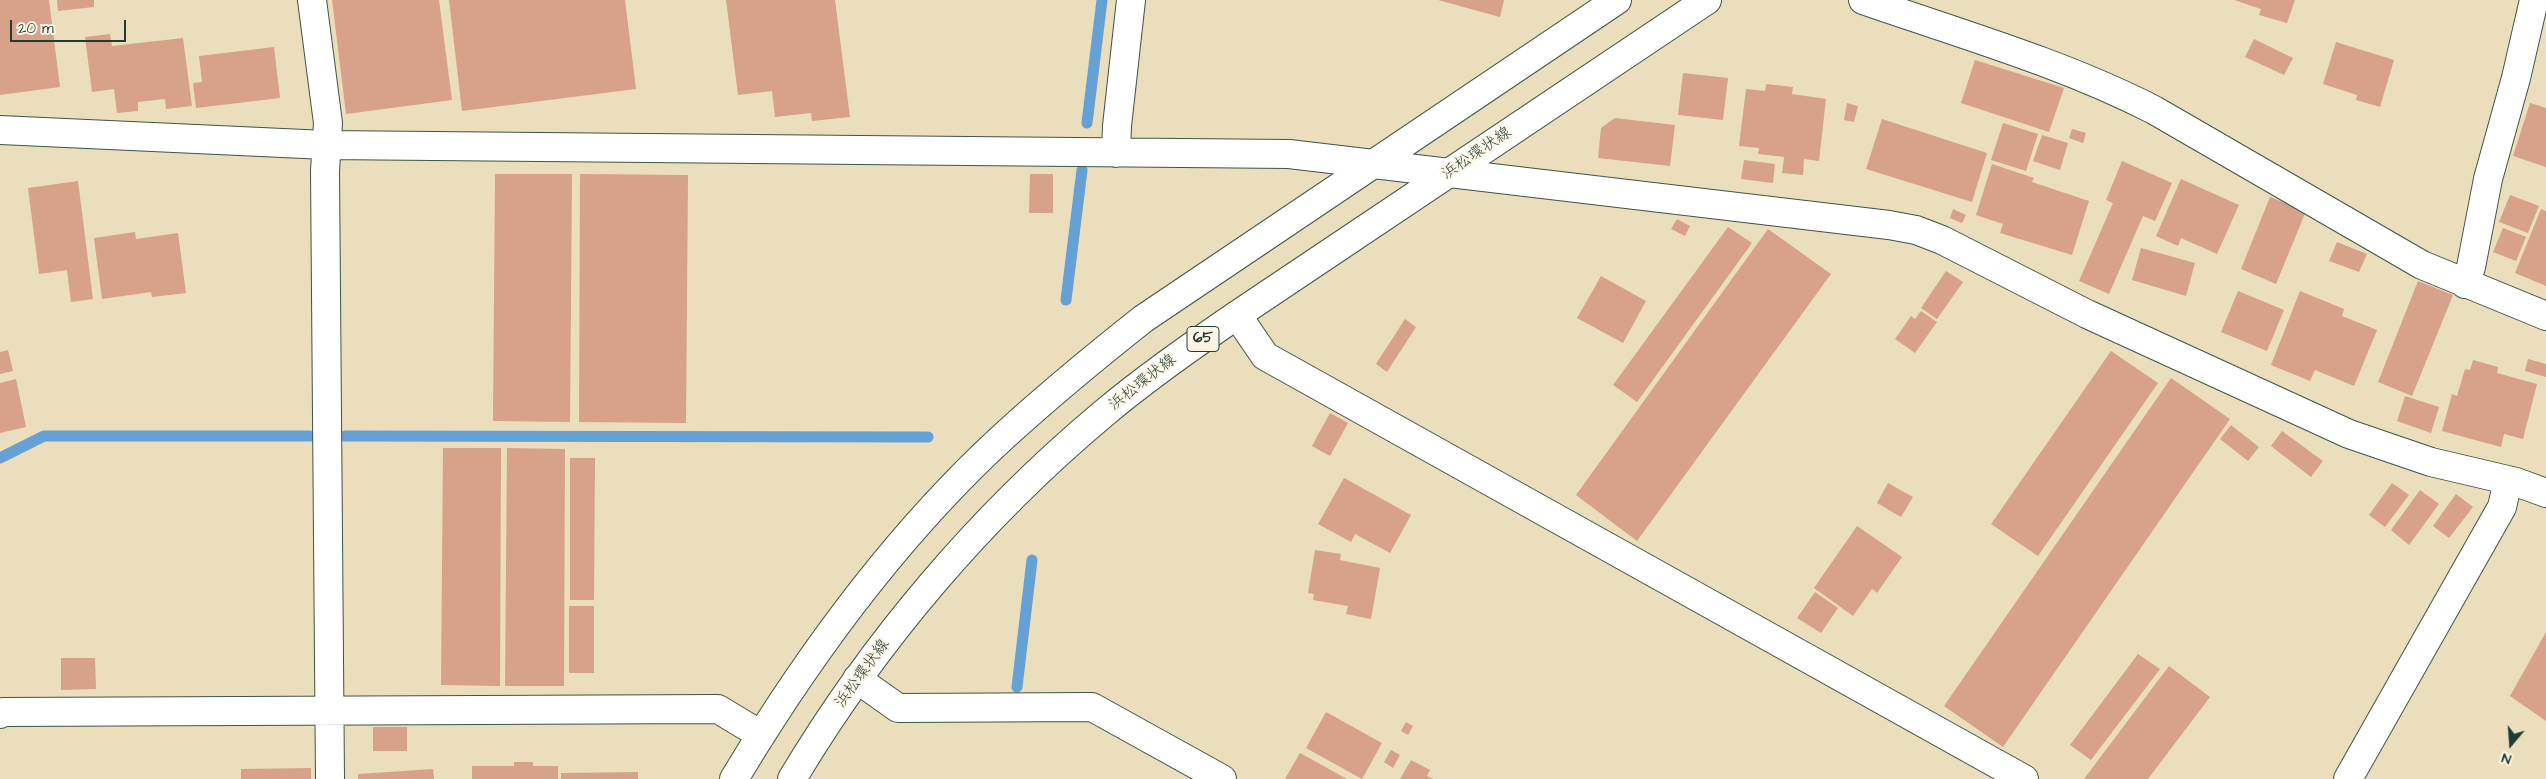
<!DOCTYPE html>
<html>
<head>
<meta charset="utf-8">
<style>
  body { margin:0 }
  #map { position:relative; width:2546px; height:779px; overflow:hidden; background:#ebdebc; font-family:"Architects Daughter",sans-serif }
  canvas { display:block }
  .north { position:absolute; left:2486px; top:719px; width:50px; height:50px; -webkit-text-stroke:4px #fcf5e5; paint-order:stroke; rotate:198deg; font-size:14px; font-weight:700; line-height:20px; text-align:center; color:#1f3d34 }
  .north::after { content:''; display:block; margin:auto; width:18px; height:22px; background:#1f3d34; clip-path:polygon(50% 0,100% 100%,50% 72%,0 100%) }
  .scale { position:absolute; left:10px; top:20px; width:116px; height:22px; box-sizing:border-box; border:2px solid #1f3d34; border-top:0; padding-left:6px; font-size:15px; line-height:18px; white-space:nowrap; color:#1f3d34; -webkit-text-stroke:4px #fcf5e5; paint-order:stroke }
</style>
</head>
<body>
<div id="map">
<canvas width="2546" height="779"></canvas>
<div class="north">N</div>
<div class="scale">20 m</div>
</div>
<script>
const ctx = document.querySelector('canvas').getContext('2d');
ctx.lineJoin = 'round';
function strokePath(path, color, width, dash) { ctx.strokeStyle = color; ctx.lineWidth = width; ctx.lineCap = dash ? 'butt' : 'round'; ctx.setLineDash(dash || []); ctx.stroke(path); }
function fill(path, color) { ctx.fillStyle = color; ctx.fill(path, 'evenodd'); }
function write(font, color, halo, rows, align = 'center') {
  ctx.font = font + ' "Architects Daughter","Klee One",sans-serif'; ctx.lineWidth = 4; ctx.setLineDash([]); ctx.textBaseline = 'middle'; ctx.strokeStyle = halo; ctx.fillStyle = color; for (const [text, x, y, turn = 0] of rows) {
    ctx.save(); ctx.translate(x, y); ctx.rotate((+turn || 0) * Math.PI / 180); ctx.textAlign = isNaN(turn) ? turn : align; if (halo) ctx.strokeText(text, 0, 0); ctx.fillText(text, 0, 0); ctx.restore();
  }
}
strokePath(new Path2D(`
  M1087,123L1102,0
  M1066,300L1082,170
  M345,436L928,437
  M0,458L44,436H310
  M1017,687L1032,560`), '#65a1d5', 11);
fill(new Path2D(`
  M0,0H49L60,87L0,95Z
  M57,0H94V7L58,11Z
  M332,0H439L452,100L346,114Z
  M449,0H625L636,89L462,111Z
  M726,0H835L850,117L812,121L811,113L775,117L772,91L738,95Z
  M1438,0H1504L1500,17Z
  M2234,0H2295L2287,23L2259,15L2261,9Z
  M110,34L112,46L183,38L192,106L166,109L165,99L138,102V111L117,113L114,89L92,92L85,37Z
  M2254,39L2293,58L2284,75L2245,57Z
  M2336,42L2394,60L2380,107L2356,100L2357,95L2323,84Z
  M274,47L280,98L196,108L193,83L202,82L199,56Z
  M1975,60L2064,88L2049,132L1961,103Z
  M1683,73L1728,78L1723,120L1678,115Z
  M1766,84L1793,87L1792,94L1826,99L1819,161L1804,159L1803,175L1782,173L1784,157L1758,154L1759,148L1739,146L1746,89L1765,91Z
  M1847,103L1858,106L1854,122L1844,120Z
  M2530,103L2546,108V167L2513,156Z
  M1615,118L1675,125L1670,166L1598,158L1601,128Z
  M1882,119L1987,153L1972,202L1866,169Z
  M2003,123L2038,134L2026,171L1991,160Z
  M2072,129L2086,133L2083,143L2069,138Z
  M2042,135L2068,143L2060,170L2033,161Z
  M1744,160L1775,164L1773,183L1741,179Z
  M2122,161L2172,183L2155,221L2143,216L2109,294L2079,281L2113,203L2106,200Z
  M1992,164L2034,178L2032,182L2089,201L2072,255L2000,233L2003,224L1976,215Z
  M495,174H572L570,422L493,421Z
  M580,174L688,175L686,423L579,422Z
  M1030,174H1053V213H1029Z
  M2181,179L2239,205L2217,254L2181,238L2178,246L2156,236Z
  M78,181L93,299L71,302L67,270L39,274L28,188Z
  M2510,195L2539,206L2528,233L2499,222Z
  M2270,197L2306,211L2276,284L2241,269Z
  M1953,209L1966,215L1962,223L1950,218Z
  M2541,209L2546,211V286L2515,273Z
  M1677,219L1690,226L1685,236L1671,229Z
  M1728,227L1752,243L1637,402L1613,385Z
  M2503,228L2526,237L2516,261L2493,252Z
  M1768,229L1831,274L1637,541L1576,495Z
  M135,232L136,239L178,233L186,293L152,297L151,292L102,299L94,238Z
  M2337,242L2367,254L2359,272L2329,261Z
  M2141,248L2195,263L2186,296L2132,280Z
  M1946,271L1963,282L1937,319L1921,308Z
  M1601,276L1646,301L1623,343L1577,318Z
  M2418,281L2453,295L2412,396L2378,382Z
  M2238,291L2284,310L2267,351L2221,332Z
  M2300,291L2344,309L2342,316L2377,330L2354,386L2315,370L2310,381L2271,365Z
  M1921,311L1937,322L1915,353L1895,339L1911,316L1915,319Z
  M1405,319L1416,327L1387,372L1376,364Z
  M8,350L13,371L0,374V352Z
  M2111,351L2158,383L2038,556L1991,524Z
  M2528,359L2546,364V377L2525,371Z
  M2473,360L2498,367L2497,373L2537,384L2523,439L2504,434L2501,447L2442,431L2452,394L2457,396L2465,369L2470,370Z
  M2171,378L2230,419L2003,747L1944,706Z
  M16,379L26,427L0,433V383Z
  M2405,396L2439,407L2431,433L2397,421Z
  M1330,413L1348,423L1330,456L1312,446Z
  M2231,425L2259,447L2248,461L2220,439Z
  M2282,431L2323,461L2311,477L2271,446Z
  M443,448H501L500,686L441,685Z
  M507,448L565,449L564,686H505Z
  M570,458H595L594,600H570Z
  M1344,478L1411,515L1390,553L1355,534L1351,542L1318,524Z
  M1888,483L1913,497L1901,517L1877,503Z
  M2392,483L2409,495L2385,527L2369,515Z
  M2420,490L2439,504L2409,545L2391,530Z
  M2456,494L2473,507L2449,538L2433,526Z
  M1857,526L1902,557L1877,593L1872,589L1853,616L1814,588Z
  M1315,550L1341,554L1340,560L1380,568L1371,619L1346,614L1348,606L1313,600L1314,594L1308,593Z
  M1815,592L1838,608L1821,633L1797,618Z
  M569,606H594V673H569Z
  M2546,632V721L2510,696Z
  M2138,654L2160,669L2091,760L2070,745Z
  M61,658H95L96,689L61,690Z
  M2169,666L2210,697L2148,779H2084Z
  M1326,712L1382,743L1362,779L1306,748Z
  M1406,722L1413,726L1408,735L1401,731Z
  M373,727H407V751H373Z
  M1391,750L1400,755L1393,768L1384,762Z
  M1300,753L1347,779H1285Z
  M1411,760L1430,770L1427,776L1433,779H1400Z
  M514,762H533V766H558V779H472V766H514Z
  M311,768V779H241V769Z
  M433,769L434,779H358V774Z
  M638,772V779H561V773Z`), '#d7a18a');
const minor = new Path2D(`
  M312,0L328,123L325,171L330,779
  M1863,0C1961,34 2062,63 2154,110L2422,265L2546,316
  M0,130L326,145L1289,154L1889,225L1916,230L1942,240L2087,314L2349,434L2431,462L2516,482L2546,493
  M1116,153L1117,126L1131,0
  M2465,284L2471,267L2488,179L2516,78L2534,0
  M1237,315L1265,356L2024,779
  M857,679L898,708L1092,707L1222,779
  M0,714L3,712L718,709L761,735
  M2348,779L2502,507L2508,481`);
const primary = new Path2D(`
  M734,779C809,654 896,535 1004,436C1049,395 1095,357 1143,319L1617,0
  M792,779C874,642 980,517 1103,414C1148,376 1197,342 1246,309L1707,0`);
strokePath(minor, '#3e5548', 30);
strokePath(primary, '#3e5548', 30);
strokePath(minor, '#fff', 28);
strokePath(primary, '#fff', 28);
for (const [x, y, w] of [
  [1203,339,32]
]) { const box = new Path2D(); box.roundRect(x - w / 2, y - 12.5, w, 25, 4); ctx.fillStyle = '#fcf5e5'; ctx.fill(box); strokePath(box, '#1f3d34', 1); }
write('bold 15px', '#1f3d34', null, [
  ["65",1203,339]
]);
write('16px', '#1f3d34', '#fcf5e5', [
  ["浜松環状線",1477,154,-34],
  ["浜松環状線",1143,383,-38],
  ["浜松環状線",863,674,-54]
]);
</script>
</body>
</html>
